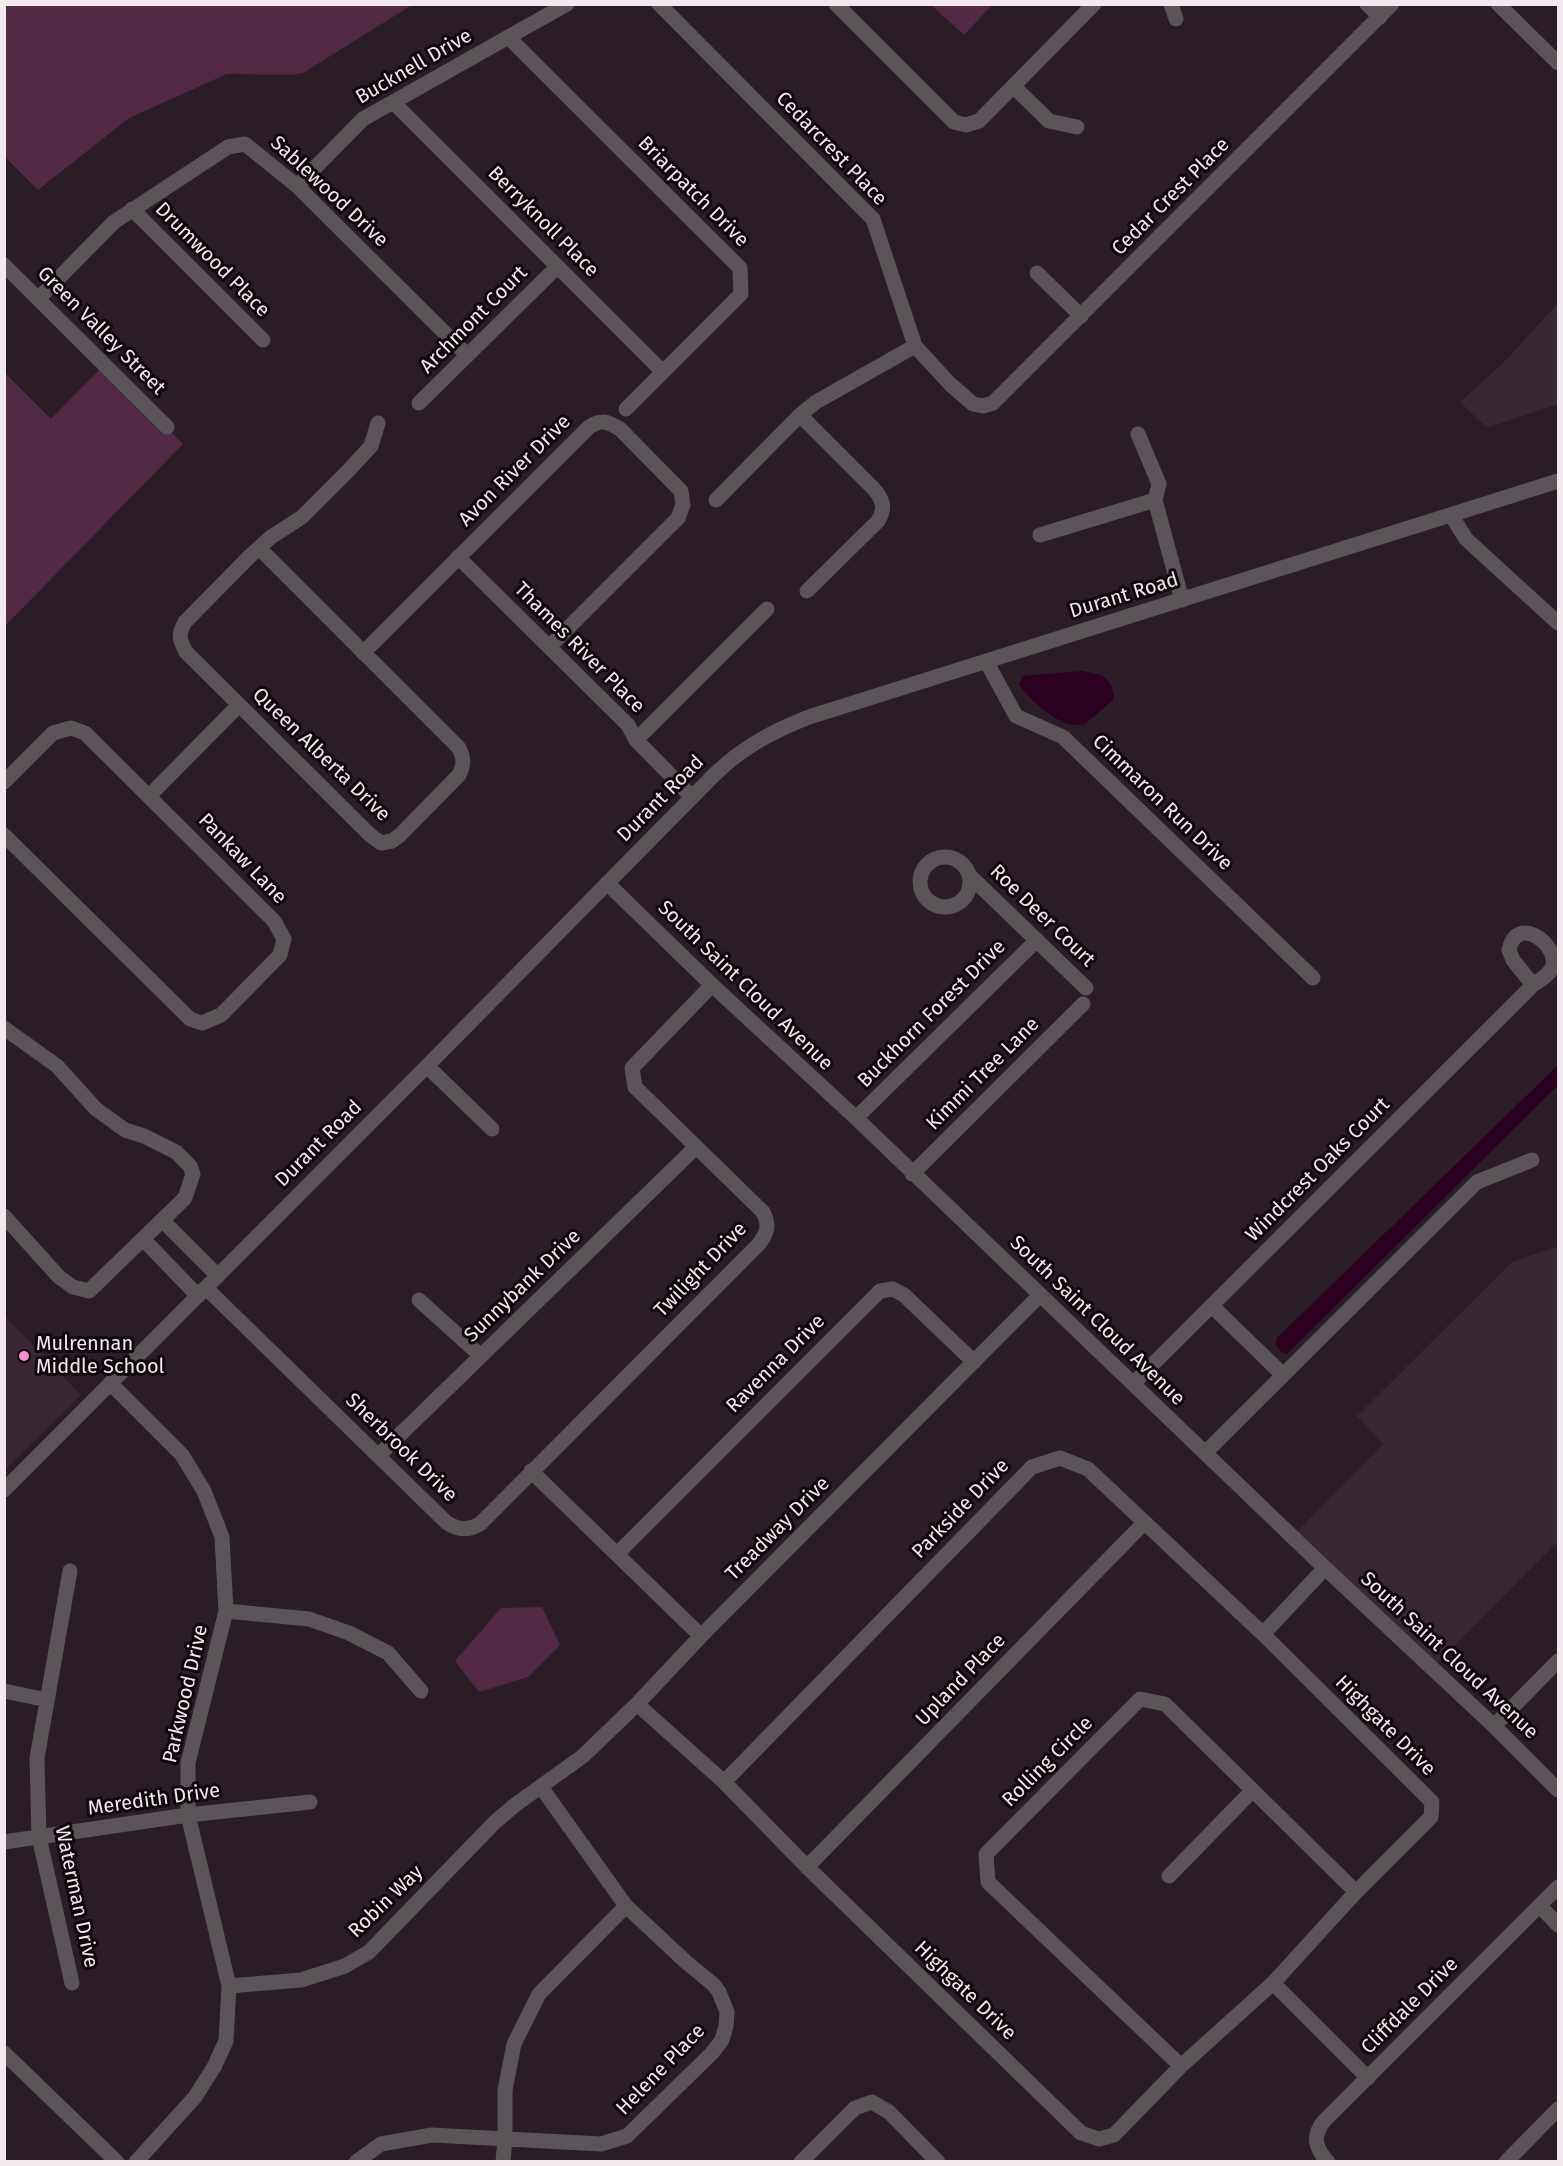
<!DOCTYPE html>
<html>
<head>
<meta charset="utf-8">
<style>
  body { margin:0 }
  #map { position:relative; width:1563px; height:2166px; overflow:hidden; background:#2a1d26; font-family:"Fira Sans",sans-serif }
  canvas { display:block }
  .frame { position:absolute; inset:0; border:6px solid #f2e9ee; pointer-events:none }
</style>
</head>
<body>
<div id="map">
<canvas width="1563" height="2166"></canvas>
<div class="frame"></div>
</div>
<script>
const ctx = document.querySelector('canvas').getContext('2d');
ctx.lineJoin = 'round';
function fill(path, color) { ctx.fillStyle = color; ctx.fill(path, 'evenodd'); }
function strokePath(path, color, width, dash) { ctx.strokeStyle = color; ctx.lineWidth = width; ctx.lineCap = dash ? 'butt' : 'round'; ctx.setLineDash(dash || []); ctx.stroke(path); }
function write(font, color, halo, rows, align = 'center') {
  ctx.font = font + ' "Fira Sans",sans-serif'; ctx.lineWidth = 6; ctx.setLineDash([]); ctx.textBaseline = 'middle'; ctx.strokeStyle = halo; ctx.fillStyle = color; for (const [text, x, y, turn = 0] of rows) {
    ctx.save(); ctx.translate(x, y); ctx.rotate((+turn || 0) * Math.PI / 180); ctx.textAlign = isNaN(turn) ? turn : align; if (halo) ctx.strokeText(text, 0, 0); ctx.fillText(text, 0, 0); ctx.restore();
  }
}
fill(new Path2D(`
  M1558,303V404L1487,428L1460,402L1506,360Z
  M1556,1247H1558V1541L1436,1664L1296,1533L1383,1444L1357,1416L1512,1262Z
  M5,1316L81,1395L5,1470Z`), '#392733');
fill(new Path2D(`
  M5,4H412V5L303,73L292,75L227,74L129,118L38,190L5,157Z
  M931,5H992L964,35Z
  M101,368L167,434L171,432L183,444L5,626L4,372L51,419Z
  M542,1607L560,1645L528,1677L479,1692L455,1661L501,1608Z`), '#512945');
fill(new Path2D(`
  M1082,671C1102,675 1112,675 1114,699L1084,725C1080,725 1074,725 1069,724C1051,719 1029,699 1019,684L1023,676Z
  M1558,1065V1085L1287,1354L1281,1352L1276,1345L1277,1338Z`), '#2b0020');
strokePath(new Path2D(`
  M659,4L873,219L915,346L950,384L973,404L983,406L993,403L1392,4
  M836,4L954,122L966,125L979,121L1094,4
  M1171,4L1176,19
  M1367,4L1380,17
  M1498,4L1558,63
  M508,37L740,268L741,294L626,409
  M1013,86L1049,121L1077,127
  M393,102L663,372
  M297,186L363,119L567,4
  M132,209L263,340
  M4,265L167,427
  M1037,273L1081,316
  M39,298L114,222L228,147L245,144L297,186L467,355
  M419,403L557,267
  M800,415L873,488C883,499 886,508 878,521L807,591
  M1138,434L1159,484L1155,500L1182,600
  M716,500L800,415L816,402L915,346
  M1451,515L1466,539L1558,623
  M1040,535L1155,500
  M259,548L459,748C464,758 464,765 459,775L400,835L392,841L381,843L370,835L186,652C179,639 178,634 185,622L250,556L271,537L302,517L348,471L371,446L378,423
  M458,557L628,725L636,740L692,797
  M363,653L589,427C601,419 607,421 620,429L681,491L683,505L678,518L549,647
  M986,661L1016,716L1063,737L1313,978
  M636,740L767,609
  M4,782L53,733L71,728L85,733L274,921L284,939L280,955L221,1015L202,1023L190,1019L4,835
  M150,795L239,705
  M920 882a25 25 0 1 1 50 0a25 25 0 1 1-50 0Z
  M969,875L1086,988
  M607,883L712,985L856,1118L1325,1568L1494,1726L1558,1790
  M4,1028L57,1066L96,1109L125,1130L144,1136L176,1152L190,1166L193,1174L185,1198L89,1291L73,1287L59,1277L4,1216
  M427,1066L492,1129
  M856,1118L1037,940
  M912,1174L1083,1004
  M162,1220L218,1276
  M143,1239L198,1296
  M206,1288L446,1522C457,1530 468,1531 480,1524L758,1245C767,1234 770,1225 763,1212L635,1087L632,1068L712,985
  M419,1300L481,1356
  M1212,1306L1283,1375
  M110,1383L182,1455L204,1491L222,1537L226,1611L188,1763V1815L229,1986L226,2041L214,2067L195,2097L136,2162
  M1133,1384L1533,985L1513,960L1509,950C1517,913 1558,945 1553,965C1551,974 1540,980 1533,985
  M1205,1453L1477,1182L1532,1160
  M379,1455L695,1148
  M531,1471L701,1636
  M4,1490L427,1066L715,774C743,747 773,731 809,717L1558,481
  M617,1554L880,1291L893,1289L904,1295L974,1362
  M70,1571L37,1758L39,1837L72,1983
  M226,1611L309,1619L349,1633L388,1653L421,1691
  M1263,1634L1325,1568
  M4,1691L47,1700
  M637,1704L724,1782L807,1867L1081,2133L1099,2139L1114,2135L1181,2066L1273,1983L1356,1892L1431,1817L1432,1802L1263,1634L1088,1469L1060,1458L1032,1467L724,1782
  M1494,1726L1558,1661
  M4,1842L188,1815L310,1802
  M807,1867L1144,1523
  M1169,1876L1252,1791
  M1540,1906L1558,1925
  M1273,1983L1368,2078
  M229,1986L301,1980L345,1966L369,1952L495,1822L515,1805L583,1756L637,1704L701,1636L1040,1295
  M4,2053L117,2162
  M1181,2066L988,1882L986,1854L1140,1699L1165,1704L1356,1892
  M356,2162L381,2144L432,2135L601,2144L627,2136L712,2053L722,2040L726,2026L727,2012L719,1992L714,1985L686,1962L626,1906L541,1787
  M503,2162L505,2138V2090L514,2044L539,1994L626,1906
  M801,2162L855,2108L872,2102L889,2112L938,2162
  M1328,2162C1315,2148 1312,2136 1324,2121L1558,1887
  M1506,2162L1558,2109`), '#5b5559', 15);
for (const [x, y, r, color] of [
  [24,1356,6,"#f391d5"]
]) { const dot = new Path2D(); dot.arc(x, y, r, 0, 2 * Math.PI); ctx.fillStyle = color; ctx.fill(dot); strokePath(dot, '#0f090d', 2); }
write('20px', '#f2e9ee', '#0f090d', [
  ["Bucknell Drive",414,67,-30],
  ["Cedarcrest Place",831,149,46],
  ["Sablewood Drive",329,192,43],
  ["Briarpatch Drive",693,192,45],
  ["Cedar Crest Place",1171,197,-45],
  ["Berryknoll Place",543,222,45],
  ["Drumwood Place",212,260,45],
  ["Archmont Court",474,320,-45],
  ["Green Valley Street",101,331,45],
  ["Avon River Drive",515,471,-45],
  ["Durant Road",1124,596,-17],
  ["Thames River Place",579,648,45],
  ["Queen Alberta Drive",321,755,44],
  ["Durant Road",661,799,-45],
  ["Cimmaron Run Drive",1162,803,44],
  ["Pankaw Lane",242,859,46],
  ["Roe Deer Court",1042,916,44],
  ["South Saint Cloud Avenue",745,986,44],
  ["Buckhorn Forest Drive",932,1014,-45],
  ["Kimmi Tree Lane",983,1074,-45],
  ["Durant Road",319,1144,-45],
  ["Windcrest Oaks Court",1318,1170,-45],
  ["Twilight Drive",701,1270,-46],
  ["Sunnybank Drive",523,1286,-44],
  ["South Saint Cloud Avenue",1097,1321,44],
  ["Ravenna Drive",776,1364,-45],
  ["Sherbrook Drive",401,1448,44],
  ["Parkside Drive",961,1509,-46],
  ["Treadway Drive",778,1529,-45],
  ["South Saint Cloud Avenue",1449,1656,43],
  ["Upland Place",961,1680,-46],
  ["Parkwood Drive",186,1694,-77],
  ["Highgate Drive",1385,1726,45],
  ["Rolling Circle",1048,1762,-45],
  ["Meredith Drive",154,1800,-8],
  ["Waterman Drive",76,1897,78],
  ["Robin Way",386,1902,-44],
  ["Highgate Drive",965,1991,44],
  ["Cliffdale Drive",1410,2006,-45],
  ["Helene Place",661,2070,-46]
]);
write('20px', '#f2e9ee', '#0f090d', [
  ["Mulrennan",36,1344],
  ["Middle School",36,1367]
], 'left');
</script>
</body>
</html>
